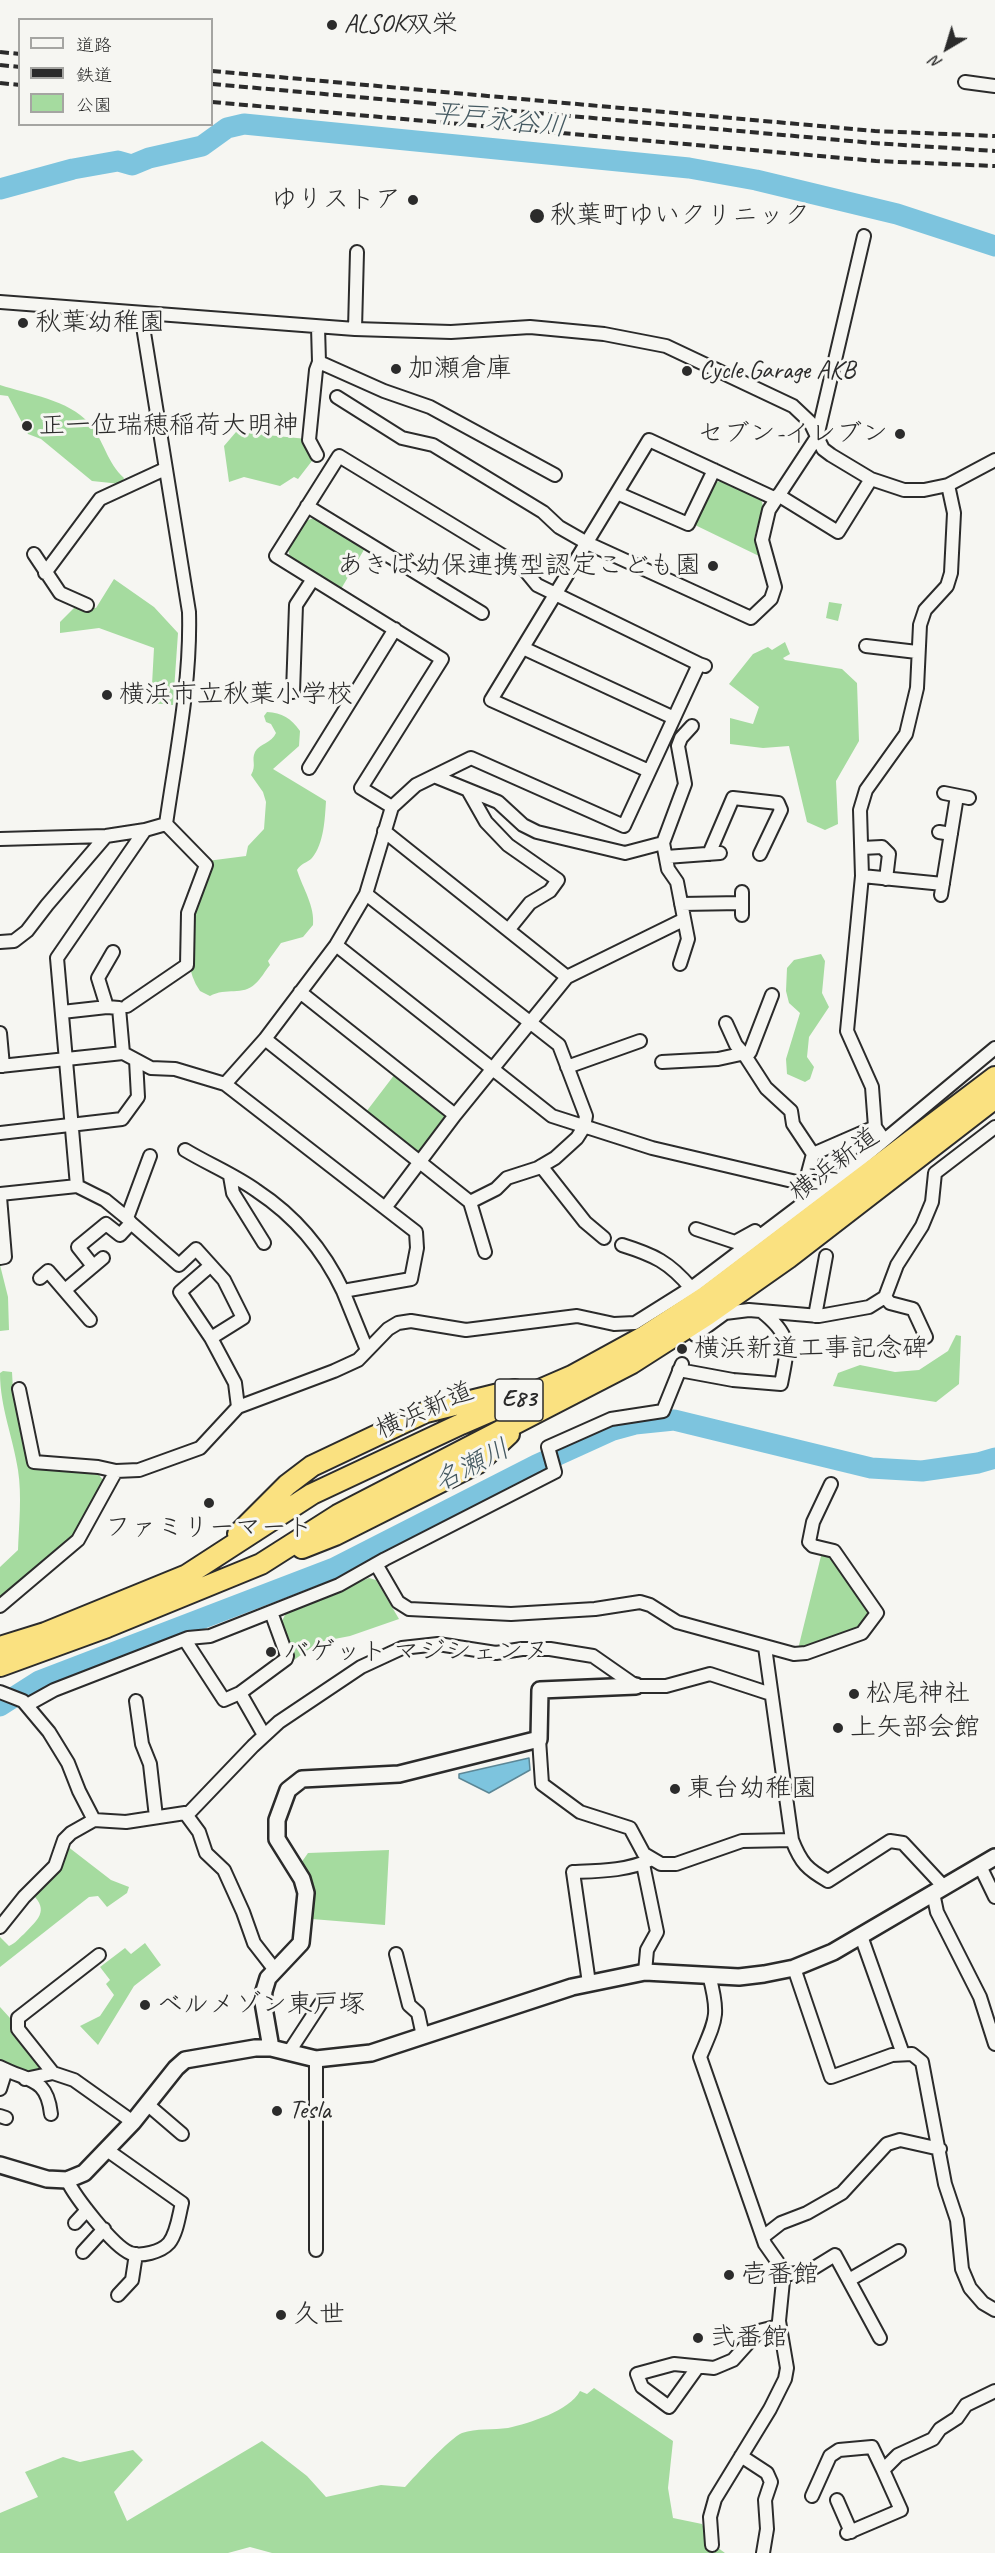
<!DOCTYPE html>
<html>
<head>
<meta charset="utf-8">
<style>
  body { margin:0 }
  #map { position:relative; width:995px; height:2553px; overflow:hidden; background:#f6f6f2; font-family:Caveat,"Klee One",sans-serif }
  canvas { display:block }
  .legend { position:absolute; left:18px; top:18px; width:195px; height:108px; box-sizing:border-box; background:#f6f6f2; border:2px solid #a5a5a2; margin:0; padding:8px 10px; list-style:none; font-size:18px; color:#2b2b2b }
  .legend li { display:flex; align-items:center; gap:12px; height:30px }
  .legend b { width:30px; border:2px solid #a5a5a2 }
  .north { position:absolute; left:917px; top:18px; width:60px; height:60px; -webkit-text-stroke:4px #f6f6f2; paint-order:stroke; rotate:218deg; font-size:16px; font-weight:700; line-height:24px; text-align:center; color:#2b2b2b }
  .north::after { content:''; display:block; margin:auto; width:21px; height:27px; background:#2b2b2b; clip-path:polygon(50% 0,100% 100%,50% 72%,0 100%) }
</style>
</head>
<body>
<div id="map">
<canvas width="995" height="2553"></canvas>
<ul class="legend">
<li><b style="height:8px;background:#f6f6f2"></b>道路</li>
<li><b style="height:8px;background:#2b2b2b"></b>鉄道</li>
<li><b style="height:16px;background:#a5db9f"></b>公園</li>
</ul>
<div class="north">N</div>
</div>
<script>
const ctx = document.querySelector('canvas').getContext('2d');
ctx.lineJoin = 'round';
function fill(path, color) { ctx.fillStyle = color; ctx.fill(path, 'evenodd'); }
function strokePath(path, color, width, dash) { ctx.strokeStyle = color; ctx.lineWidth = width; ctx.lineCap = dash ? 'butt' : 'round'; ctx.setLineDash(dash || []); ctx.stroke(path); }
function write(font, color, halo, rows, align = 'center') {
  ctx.font = font + ' Caveat,"Klee One",sans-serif'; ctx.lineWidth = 6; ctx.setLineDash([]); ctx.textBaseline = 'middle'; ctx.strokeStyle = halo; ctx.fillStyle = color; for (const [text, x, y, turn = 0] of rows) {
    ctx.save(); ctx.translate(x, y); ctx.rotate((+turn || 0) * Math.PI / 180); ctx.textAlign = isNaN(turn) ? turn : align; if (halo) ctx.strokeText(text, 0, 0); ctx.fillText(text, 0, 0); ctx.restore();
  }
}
fill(new Path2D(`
  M0,385C28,394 69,400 89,423C104,440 107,463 124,478L121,484L92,481L41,439L28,434L8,396L0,395Z
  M236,432L307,439L315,457L298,479L294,477L280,486L244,477L229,482L224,446Z
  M722,481L761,499L763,506L754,539L759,556L695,525L715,482Z
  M314,518L365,548L341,589L290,558L288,549L305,521Z
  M114,579L154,607L178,633L173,705L151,703L154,648L99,628L60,633V622L77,605L96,608Z
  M829,602L842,604L838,621L826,618Z
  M785,642L790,654L783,658L785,660L842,669L857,683L859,741L836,781L838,824L825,830L807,822L789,746L763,748L730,744V718L753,724L759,707L729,684L753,654L768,647L772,650Z
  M267,712C282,713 291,718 300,731L299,746L273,769L326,801C325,818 324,844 312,858C307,863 301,863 297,870C303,889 315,906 313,925L303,937L281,943L268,961L270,965C265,971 261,979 255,984C243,996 226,987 210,996L200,991C175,955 195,898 207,861L246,856L248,846L264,829L266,802L263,792L251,775C257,765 251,760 255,752C259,744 272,743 276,733L271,724L266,722L264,716Z
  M821,954L825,961L822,993L829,1007L809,1037L807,1057L814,1067L810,1079L805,1082L787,1074L786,1059L800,1013L789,1003L786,991L787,968L794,960Z
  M395,1074L444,1114L445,1118L419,1153L366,1112Z
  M0,1265L8,1297L9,1330L0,1331Z
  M956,1335L961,1336L959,1384L936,1402L833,1386L838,1373L860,1365L895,1372L919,1370L948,1351Z
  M3,1371L12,1372L13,1390L29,1466L99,1475L103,1480L73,1538L0,1597V1567L18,1550C19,1524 22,1496 18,1470C13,1437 0,1407 0,1373Z
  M822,1552L832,1555L871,1612L859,1629L798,1649Z
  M369,1578L376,1580L399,1619L350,1636L319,1642L294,1660L280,1625L287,1611Z
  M67,1846L111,1880L129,1887L127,1893L107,1907L98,1896L89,1897L0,1967V1937L9,1946C16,1943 18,1939 24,1934C37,1920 50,1911 32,1894L58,1871Z
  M389,1850L385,1925L312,1919C314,1895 316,1884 301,1863L308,1853Z
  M145,1943L161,1965L134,1986L98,2045L80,2026L100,2016L114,1995L106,1984L110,1980L100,1967L125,1948L131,1954Z
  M0,2007L10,2018L11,2033L39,2066L37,2072L29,2074L0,2063Z
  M594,2388L673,2441L668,2488L673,2518L702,2524L710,2542L725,2553H272L250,2547L228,2553H0V2513L38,2497L25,2472L63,2457L80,2462L133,2450L143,2460L114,2492L127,2521L262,2441L307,2476L326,2497L381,2485L405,2487C415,2476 450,2438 462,2433C476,2428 494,2430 508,2428C530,2423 569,2411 580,2391L587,2394Z`), '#a5db9f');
const water = new Path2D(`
  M529,1758L530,1770L489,1793L459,1778V1774Z`);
fill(water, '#7dc4de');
strokePath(water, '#5c8796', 1.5);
strokePath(new Path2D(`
  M0,189L73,169L118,161L132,165L149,158L202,146L227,128L244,124L689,168L756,180L897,214L995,246
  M0,1706L39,1681L334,1568L536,1465L613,1430L635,1424L674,1420L871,1468L922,1471L978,1463L995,1458`), '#7dc4de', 21);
const minor = new Path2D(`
  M965,82L995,86
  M0,302L355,329L451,332L530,327L604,334L666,346L793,406L810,422L823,449L831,455L871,479L904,490H924L948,485L995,460
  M318,327L319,362L384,391L430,407L555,475
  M355,329L357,252
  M337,397L402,438L433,445L543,512L559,527L587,543L751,618L771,599L775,587L762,540L769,510L817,437L864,236
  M317,455L309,440L316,370L319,362
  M617,493L688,524L714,470
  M778,495L838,532L871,479
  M307,506L482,613
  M34,554L60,593L87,605
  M45,573L100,499L165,469
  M866,646L917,652
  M523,648L674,718
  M293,692L296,605L313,579
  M309,768L395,629
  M649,771L491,700L649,440L776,499
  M434,776L498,802L523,825L537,832L625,853L663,843
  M469,792L486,822L508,845L558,880L550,891L530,903L509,929
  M944,793L969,798
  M392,807L361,788L442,659L276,556L339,456L523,568L537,585L699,664
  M384,831L567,977L683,920
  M939,832L951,834
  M0,839L106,836L145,830
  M862,848L882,847L889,854L886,879
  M709,854L733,798L778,803L781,810L760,854
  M666,857L720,853
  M862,876L943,884
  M366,894L559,1045L586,1116L584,1127L577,1138L555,1158L538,1168L507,1178L496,1189L470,1202
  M941,895L957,796
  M681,904L742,903
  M742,915V892
  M0,942L14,941L27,931L47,905L106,836
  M336,945L552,1116L652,1148L822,1188
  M680,964L688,939L677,882L668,869L663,843L685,784L678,746L681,738L692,726
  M300,992L455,1115
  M127,1006L187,965L188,913L206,865L166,824
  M107,1007L98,978L113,952
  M62,1012L107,1007L119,1008L123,1053
  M726,1023L736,1045L744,1054L766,1088L791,1111L793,1124L813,1154L805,1184
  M0,1033L3,1066
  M265,1039L470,1202L485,1252
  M662,1062L718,1059L750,1052L772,995
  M0,1066L123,1053L151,1068L175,1069L225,1084L385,1208
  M567,1067L640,1041
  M225,1084L265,1039L336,945L366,894L392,807L416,785L471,758L624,826L699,664L705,666
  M0,1133L122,1119L138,1097L136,1060
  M884,1140L875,1127L872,1087L847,1031L862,876L860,810L866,790L906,734L917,688L920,625L925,610L947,586L951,573L954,513L948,485
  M185,1150C208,1164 235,1175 257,1191C295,1216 324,1251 343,1291
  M813,1154L875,1127
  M541,1166L585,1222L604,1238
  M230,1176L233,1193L264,1243
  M0,1194L77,1186
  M0,1197L5,1257L0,1258
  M127,1218L105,1200L77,1186L57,958L145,830L166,824C176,754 191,683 189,612L141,314
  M131,1223L179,1265L196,1249L224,1280L243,1318L211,1338L235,1383L238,1407
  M696,1229L735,1242L755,1231
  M622,1245C654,1255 669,1262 691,1288
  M93,1266L78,1247L106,1224L120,1235L131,1223L127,1218L150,1156
  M210,1266L180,1292L211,1338
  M40,1278L48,1271L90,1320
  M65,1290L103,1258
  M885,1297L890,1303L913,1309L926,1337
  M815,1316L826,1256
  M695,1335L725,1313L749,1310L819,1316L869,1307L885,1297L897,1265L922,1226L932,1202L935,1173L995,1127
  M367,1350L343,1291L411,1279L417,1248L416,1232L385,1208L455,1115L567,977
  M679,1370L733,1380L781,1384C788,1347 793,1336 761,1311
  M19,1389L34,1462L98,1467L116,1471
  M376,1564L398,1602L409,1609L511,1614L595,1609L640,1602L650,1605L677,1622L794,1654L806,1653L862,1633L877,1613L834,1551L813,1546L809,1542L813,1522L831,1484
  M0,1606L78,1540L116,1471L139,1470L200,1448L238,1407L334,1371L358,1360L388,1329L398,1323L411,1321L466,1330L577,1316L614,1324L635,1323L694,1286L863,1158L995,1048
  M185,1640L224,1700L240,1693L286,1659L287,1656L271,1612
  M765,1647L792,1840C801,1863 807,1869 828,1881L890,1841L903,1843L944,1887
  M0,1692L23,1701L49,1732L68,1763L79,1791L94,1820L126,1822L185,1813L199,1832L206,1853L224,1870L243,1912L254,1943L275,1970
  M240,1693L264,1735
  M136,1701L142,1744L150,1764L156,1817
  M27,1705L54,1690L188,1638L210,1636L339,1585L385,1559L555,1472L548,1447L611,1419L663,1411L682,1364
  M539,1739L542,1784L580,1812L630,1828L644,1854L661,1864H676L742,1841L792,1840
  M187,1815L253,1746L279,1722L361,1667L402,1648L438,1644L496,1653L522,1649H550L593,1656L636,1686H666L710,1674L771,1694
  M643,1864L657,1932L647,1950L645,1972
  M980,1866L995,1897
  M933,1893L937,1912L980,1997L995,2044
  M0,1927L24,1897L55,1866L64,1840L71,1833L94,1820
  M861,1936L903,2054
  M396,1954L409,2005L418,2013L423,2036
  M794,1968L831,2077L892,2055L912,2054L922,2062L945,2184L957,2220L962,2269L970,2288L983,2303L995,2310
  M709,1975C720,2016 716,2019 700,2057L765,2244L784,2271L779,2321L787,2368L785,2379L770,2409L715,2499L710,2517L712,2545
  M589,1983L573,1872C599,1871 628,1871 652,1859
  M289,2052L321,2003
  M316,2059V2250
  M0,2067C29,2082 47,2077 51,2114
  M53,2073L18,2029V2018L99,1955
  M25,2079L53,2073L74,2080L133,2122
  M0,2089L6,2070
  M147,2104L182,2134
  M0,2116L6,2118
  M67,2180C75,2197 113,2246 130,2253C141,2257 161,2252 169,2243C177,2233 179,2215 182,2203L107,2150
  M75,2223L87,2210
  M763,2237L781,2223L807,2213L842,2193L887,2144L900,2140L940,2149
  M83,2252L104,2229
  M784,2275L809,2271L835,2255L880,2338
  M849,2280L899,2251
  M118,2295L132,2280L136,2254
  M697,2368L669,2407L642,2387L637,2374L674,2364L714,2368L733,2360L759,2331L779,2326
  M741,2456L767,2473L771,2482L765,2500L767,2529L763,2553
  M812,2496L830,2456L839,2450L872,2447L883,2470
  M837,2500L851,2532
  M847,2533L901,2510L883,2470L898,2455L933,2439L940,2429L957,2418L966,2405L995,2391`);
const tertiary = new Path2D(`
  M271,2048L263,2002L264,1991L268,1978L301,1943L306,1893L302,1879L277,1839V1820L288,1790L302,1779L399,1774L539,1739L540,1690L636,1686
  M0,2165L47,2179L67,2180L84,2173L133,2122L176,2068L185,2060L255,2048H271L316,2059L371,2053L572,1987L645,1972L739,1977L764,1974L794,1968L833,1952L995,1857`);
const trunk = new Path2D(`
  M238,1534L287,1485L312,1466L426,1412L515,1390
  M302,1548L335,1535L478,1463L509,1434
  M0,1647L45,1633L187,1575L312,1494L461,1424L572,1376L645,1336L705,1297L995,1077
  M0,1666L107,1627L261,1564L338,1515L632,1363L707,1315L788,1258L995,1098`);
strokePath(minor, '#2b2b2b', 16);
strokePath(tertiary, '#2b2b2b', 20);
strokePath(trunk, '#2b2b2b', 24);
strokePath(minor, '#f6f6f2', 12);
strokePath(tertiary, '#f6f6f2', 15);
strokePath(trunk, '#fae180', 20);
strokePath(new Path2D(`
  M0,52L20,54
  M0,65L20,67
  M212,71L875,131L995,136
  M0,83L20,85
  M212,84L873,143L995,151
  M212,102L876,161L995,166`), '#2b2b2b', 4, [9, 4.5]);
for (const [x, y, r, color] of [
  [332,25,6,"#2b2b2b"],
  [413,200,6,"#2b2b2b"],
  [537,216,8,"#2b2b2b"],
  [23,323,6,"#2b2b2b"],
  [396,369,6,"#2b2b2b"],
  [687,371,6,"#2b2b2b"],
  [27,426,6,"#2b2b2b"],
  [900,434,6,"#2b2b2b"],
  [713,566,6,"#2b2b2b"],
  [107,695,6,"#2b2b2b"],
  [682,1349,6,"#2b2b2b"],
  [209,1503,6,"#2b2b2b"],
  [271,1652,6,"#2b2b2b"],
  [854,1694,6,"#2b2b2b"],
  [838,1728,6,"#2b2b2b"],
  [675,1789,6,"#2b2b2b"],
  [145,2005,6,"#2b2b2b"],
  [277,2111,6,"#2b2b2b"],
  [729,2275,6,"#2b2b2b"],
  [281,2315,6,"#2b2b2b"],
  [698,2338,6,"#2b2b2b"]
]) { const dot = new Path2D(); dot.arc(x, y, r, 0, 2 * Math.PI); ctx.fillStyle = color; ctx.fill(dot); strokePath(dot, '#f6f6f2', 2); }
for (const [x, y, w] of [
  [519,1400,48]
]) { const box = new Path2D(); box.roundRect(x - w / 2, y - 21, w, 42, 4.5); ctx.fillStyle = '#f6f6f2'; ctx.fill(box); strokePath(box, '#2b2b2b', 1.5); }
write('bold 24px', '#2b2b2b', null, [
  ["E83",519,1400]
]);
write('26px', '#2b2b2b', '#f6f6f2', [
  ["ALSOK双栄",344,25],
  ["ゆりストア",401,200,"right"],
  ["秋葉町ゆいクリニック",550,216],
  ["秋葉幼稚園",35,323],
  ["加瀬倉庫",408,369],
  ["Cycle Garage AKB",699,371],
  ["正一位瑞穂稲荷大明神",39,426],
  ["セブン-イレブン",888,434,"right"],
  ["あきば幼保連携型認定こども園",701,566,"right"],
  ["横浜市立秋葉小学校",119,695],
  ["横浜新道工事記念碑",694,1349],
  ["ファミリーマート",209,1528,"center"],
  ["バゲット マジシェンヌ",283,1652],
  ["松尾神社",866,1694],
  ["上矢部会館",850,1728],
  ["東台幼稚園",687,1789],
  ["ベルメゾン東戸塚",157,2005],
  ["Tesla",289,2111],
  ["壱番館",741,2275],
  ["久世",293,2315],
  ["弐番館",710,2338]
], 'left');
write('26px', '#2b2b2b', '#f6f6f2', [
  ["横浜新道",835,1165,-37],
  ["横浜新道",425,1411,-24]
]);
write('italic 27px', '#445961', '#f6f6f2', [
  ["平戸永谷川",499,121,6],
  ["名瀬川",472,1466,-27]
]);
</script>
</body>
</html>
